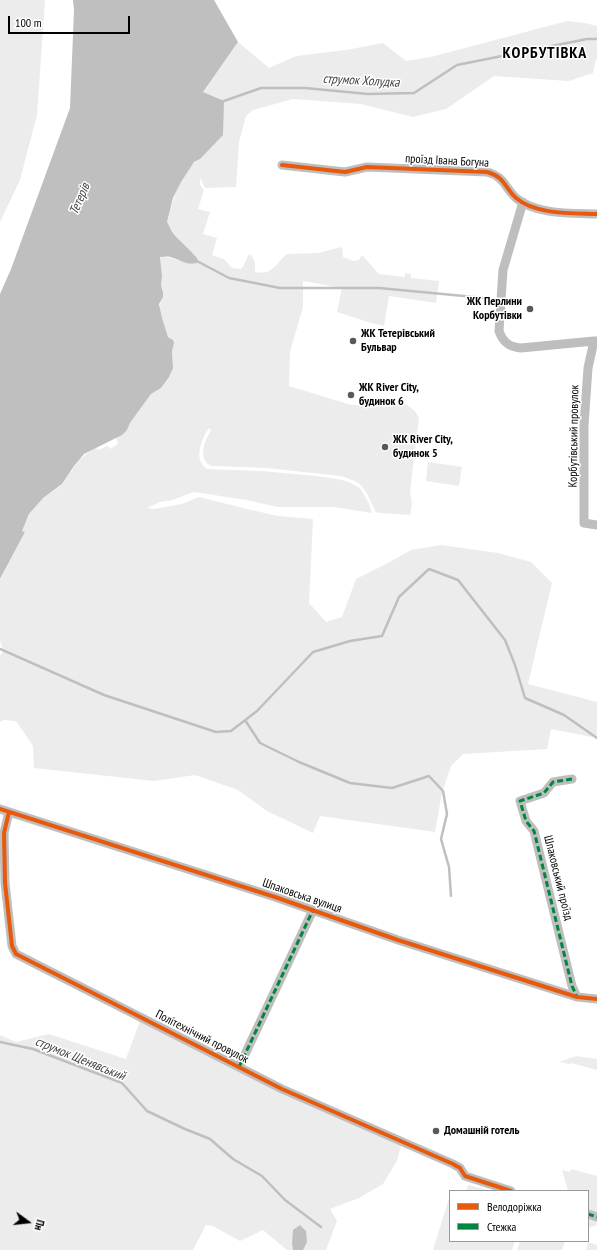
<!DOCTYPE html>
<html>
<head>
<meta charset="utf-8">
<style>
  body { margin:0 }
  #map { position:relative; width:597px; height:1250px; overflow:hidden; background:#fff; font-family:"PT Sans Narrow",sans-serif }
  canvas { display:block }
  .legend { position:absolute; left:449px; top:1190px; width:140px; height:52px; box-sizing:border-box; background:#fff; border:1px solid #999; margin:0; padding:5px 7px; list-style:none; font-size:12px; color:#000 }
  .legend li { display:flex; align-items:center; gap:8px; height:20px }
  .legend b { width:20px; border:1px solid #999 }
  .north { position:absolute; left:8px; top:1202px; width:40px; height:40px; -webkit-text-stroke:3px #fff; paint-order:stroke; rotate:105deg; font-size:11px; font-weight:700; line-height:16px; text-align:center; color:#000 }
  .north::after { content:''; display:block; margin:auto; width:14px; height:18px; background:#000; clip-path:polygon(50% 0,100% 100%,50% 72%,0 100%) }
  .scale { position:absolute; left:8px; top:16px; width:122px; height:18px; box-sizing:border-box; border:2px solid #000; border-top:0; padding-left:5px; font-size:12px; line-height:14px; white-space:nowrap; color:#000; -webkit-text-stroke:3px #fff; paint-order:stroke }
</style>
</head>
<body>
<div id="map">
<canvas width="597" height="1250"></canvas>
<ul class="legend">
<li><b style="height:5px;background:#e8590c"></b>Велодоріжка</li>
<li><b style="height:5px;background:#00873e"></b>Стежка</li>
</ul>
<div class="north">Пн</div>
<div class="scale">100 m</div>
</div>
<script>
const ctx = document.querySelector('canvas').getContext('2d');
ctx.lineJoin = 'round';
function fill(path, color) { ctx.fillStyle = color; ctx.fill(path, 'evenodd'); }
function strokePath(path, color, width, dash) { ctx.strokeStyle = color; ctx.lineWidth = width; ctx.lineCap = dash ? 'butt' : 'round'; ctx.setLineDash(dash || []); ctx.stroke(path); }
function write(font, color, halo, rows, align = 'center') {
  ctx.font = font + ' "PT Sans Narrow",sans-serif'; ctx.lineWidth = 3; ctx.setLineDash([]); ctx.textBaseline = 'middle'; ctx.strokeStyle = halo; ctx.fillStyle = color; for (const [text, x, y, turn = 0] of rows) {
    ctx.save(); ctx.translate(x, y); ctx.rotate((+turn || 0) * Math.PI / 180); ctx.textAlign = isNaN(turn) ? turn : align; if (halo) ctx.strokeText(text, 0, 0); ctx.fillText(text, 0, 0); ctx.restore();
  }
}
fill(new Path2D(`
  M0,0H45L37,115L20,180L0,222Z
  M567,21L585,23L597,26V58L595,63L593,73L569,81L494,76L446,109L413,117L361,104L293,99L253,110L246,116L239,142L236,187L205,188L200,178V185L204,190L198,209L210,212L203,234L217,238L212,255L224,259L232,268L241,269L243,267L249,254L251,255L255,262V272C272,276 276,263 287,254L318,253L342,247L343,257L353,261L359,260L361,256H363L379,274L405,277V273L411,274V278L439,281L436,303L389,296L384,326L368,322L337,312L342,288L303,281V307L290,352L289,386L348,404L370,407L380,405L385,407L390,404L396,403L407,405L415,411L419,418L410,491L412,504L410,515L379,513L376,512C364,490 367,483 340,476L267,468L211,466C197,459 205,440 211,430L209,428C201,440 193,460 207,469L261,471L316,476L343,480L351,483L360,488L369,503L372,513L334,507H277L247,500L194,492L172,500L160,502L147,508L154,509L182,504L199,497L247,509L278,516L313,519L309,603L326,622L342,617L356,579L386,564L411,550L441,545L498,553L531,562L552,583L528,684L597,702V738L551,729L547,749L463,754L451,766L442,793L435,832L320,816L313,833L267,811L238,790L195,775L154,781L34,768L33,746L16,721L4,720L0,722V656L3,651L0,640V580L25,532L22,531C27,518 32,507 43,498C49,493 58,489 63,483C75,467 77,458 96,448L98,450L108,446L110,449L118,444L116,438L127,430L130,423L151,394L161,388L171,372L173,363L171,339L168,337C163,319 156,311 163,292L161,286L162,276L160,256C172,257 183,263 195,264V255C182,248 174,234 167,222C172,204 182,166 200,159L203,92L238,42L269,68L296,56L346,50L383,43L406,61L431,57Z
  M428,462L462,467L459,486L426,481Z
  M141,1018L402,1142L397,1161L383,1184L359,1198L330,1209L337,1221L326,1250H287L263,1230L240,1241L213,1226L206,1225L193,1250H0V1035L16,1042L49,1034L126,1059Z
  M576,1056L597,1059V1070L571,1063L570,1064L559,1062Z
  M571,1169L597,1176V1213L588,1211V1191H568L562,1170L570,1172Z
  M468,1185L491,1191H466Z
  M450,1195V1241H515L512,1250H433Z
  M588,1219L597,1221V1225L588,1228Z
  M520,1241H565L562,1250H517Z
  M588,1242L597,1245V1250H586Z`), '#ececec');
fill(new Path2D(`
  M73,0H214L238,42L203,92L224,101L223,135L200,159L194,162L181,182L173,198L167,222C169,225 171,230 173,233C178,240 196,255 198,260L197,263C187,266 179,259 170,257C167,256 163,257 160,257L162,276L161,286L163,292V297L159,304L162,318L168,337L173,340L174,343L172,351L173,368L169,377L161,388L151,394L130,423L127,430L122,435L84,454L74,466L62,484L43,498L29,514L22,531L25,532L0,579V294L11,269L70,108L74,10Z
  M300,1225L306,1231L307,1242L303,1250H293L292,1243L293,1230Z`), '#bfbfbf');
strokePath(new Path2D(`
  M221,102L261,88H305L368,94L414,93L457,65L587,39H597
  M195,260L229,278L280,288H379L485,298
  M0,649L104,695L216,732L231,731L257,711L313,652L350,641L382,636L399,597L429,569L458,580L505,640L515,665L525,698L564,715L597,738
  M245,720L260,743L299,762L350,783L392,788L429,776L443,791L447,814L441,839L449,867L451,896
  M0,1042L33,1049L122,1083L147,1111L185,1129L210,1139L233,1159L262,1176L285,1200L321,1227`), '#bfbfbf', 2.5);
strokePath(new Path2D(`
  M282,165L345,172L367,167L487,172C505,177 504,187 516,198C536,215 573,213 597,214
  M523,202L503,270L499,331C503,342 509,347 521,348L594,341
  M597,341H594L588,368L584,425V523L597,525
  M572,779L553,782L544,793L520,801L526,821L534,831L572,986L577,997
  M0,809L275,897L398,940L577,997L597,999
  M9,812L4,833L5,883L12,946L16,954L282,1089L453,1164L460,1168L465,1176L511,1191
  M239,1067L313,910
  M588,1214L597,1217`), '#bebebe', 9);
strokePath(new Path2D(`
  M572,779L553,782L544,793L520,801L526,821L534,831L572,986L577,997
  M239,1067L313,910
  M588,1214L597,1217`), '#00873e', 3, [6, 3]);
strokePath(new Path2D(`
  M282,165L345,172L367,167L487,172C505,177 504,187 516,198C536,215 573,213 597,214
  M0,809L275,897L398,940L577,997L597,999
  M9,812L4,833L5,883L12,946L16,954L282,1089L453,1164L460,1168L465,1176L511,1191`), '#e8590c', 4);
for (const [x, y, r, color] of [
  [530,309,4,"#595959"],
  [353,341,4,"#595959"],
  [351,395,4,"#595959"],
  [385,447,4,"#595959"],
  [436,1131,4,"#595959"]
]) { const dot = new Path2D(); dot.arc(x, y, r, 0, 2 * Math.PI); ctx.fillStyle = color; ctx.fill(dot); strokePath(dot, '#fff', 1.5); }
write('12px', '#000', '#fff', [
  ["проїзд Івана Богуна",447,161,3],
  ["Корбутівський провулок",574,436,-89],
  ["Шпаковський проїзд",558,878,76],
  ["Шпаковська вулиця",302,896,19],
  ["Політехнічний провулок",202,1037,27]
]);
write('bold 12px', '#000', '#fff', [
  ["ЖК Перлини",522,302,"right"],
  ["Корбутівки",522,316,"right"],
  ["ЖК Тетерівський",361,334],
  ["Бульвар",361,348],
  ["ЖК River City,",359,388],
  ["будинок 6",359,402],
  ["ЖК River City,",393,440],
  ["будинок 5",393,454],
  ["Домашній готель",444,1131]
], 'left');
write('italic 13px', '#444', '#fff', [
  ["струмок Холудка",361,81,3],
  ["Тетерів",80,199,-67],
  ["струмок Щенявський",80,1059,22]
]);
ctx.letterSpacing = '1px';
write('bold 16px', '#000', '#fff', [
  ["КОРБУТІВКА",545,53]
]);
ctx.letterSpacing = '0px';
</script>
</body>
</html>
